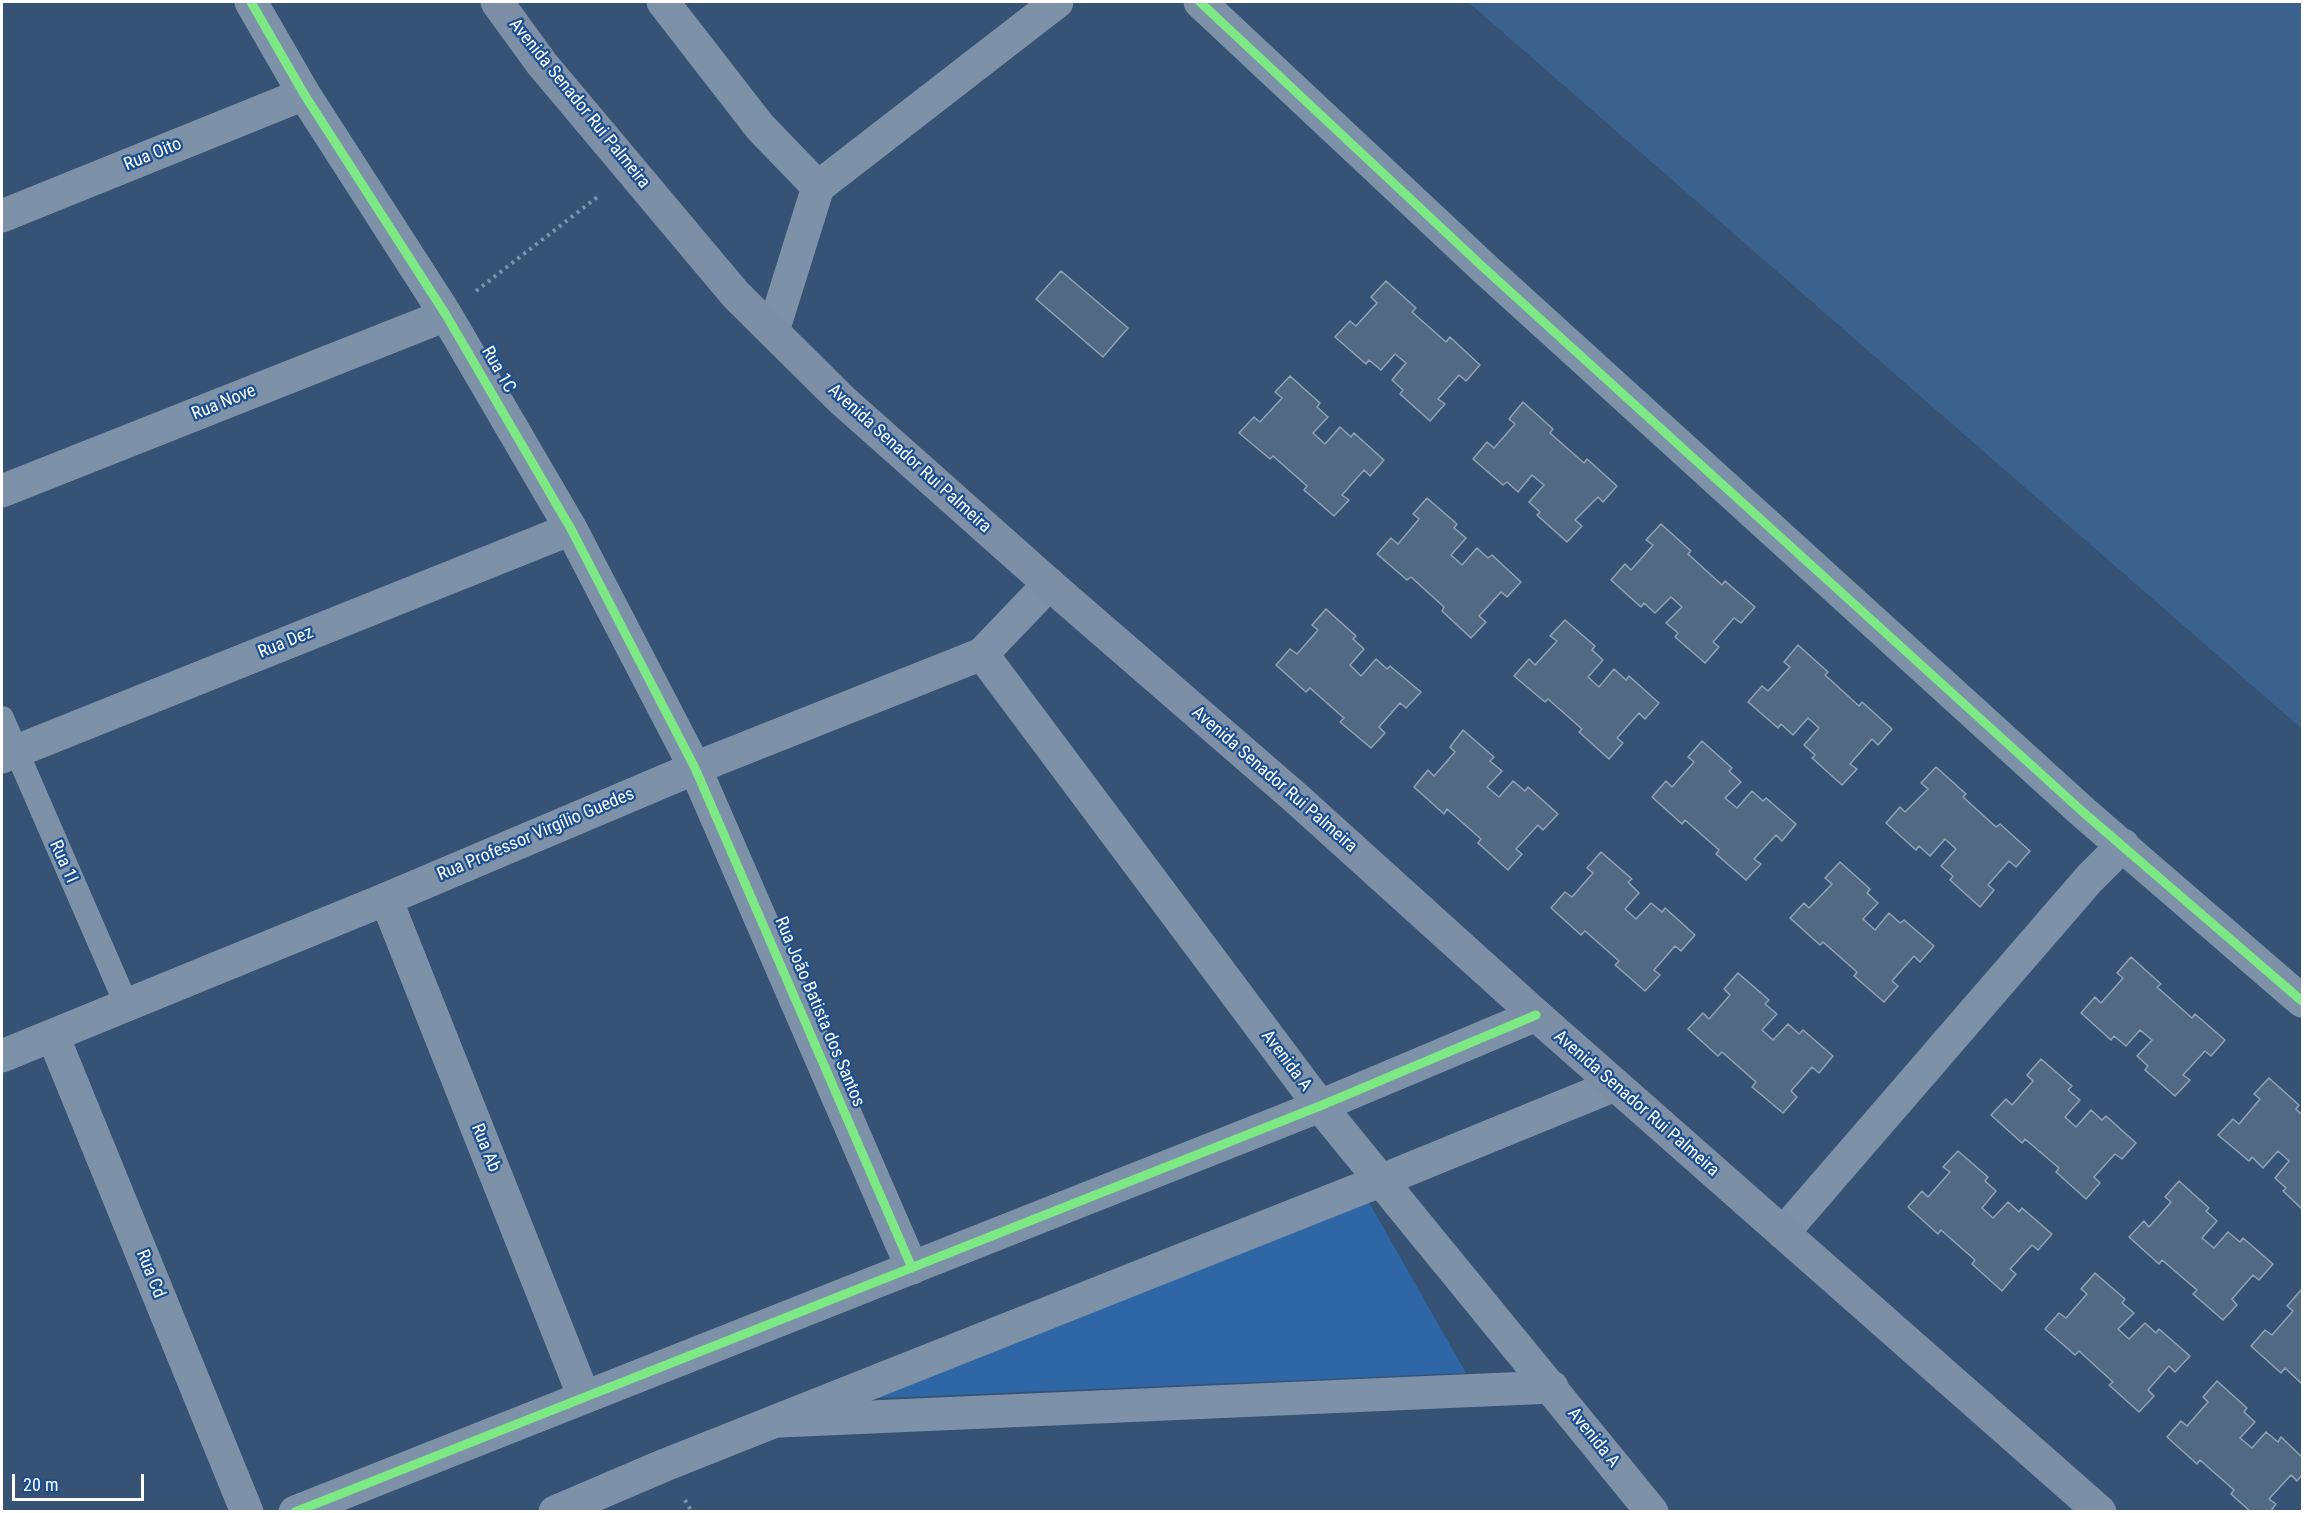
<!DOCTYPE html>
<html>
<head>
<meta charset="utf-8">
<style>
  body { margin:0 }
  #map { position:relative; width:2304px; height:1513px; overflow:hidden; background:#365274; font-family:"Roboto Condensed",sans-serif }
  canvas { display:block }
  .frame { position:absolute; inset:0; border:3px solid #fff; pointer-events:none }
  .scale { position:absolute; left:12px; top:1474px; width:132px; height:27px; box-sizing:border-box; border:3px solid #fff; border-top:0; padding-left:8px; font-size:18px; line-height:21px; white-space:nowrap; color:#fff; -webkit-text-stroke:4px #1b4f8f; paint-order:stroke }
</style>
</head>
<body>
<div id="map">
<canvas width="2304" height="1513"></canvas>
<div class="frame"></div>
<div class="scale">20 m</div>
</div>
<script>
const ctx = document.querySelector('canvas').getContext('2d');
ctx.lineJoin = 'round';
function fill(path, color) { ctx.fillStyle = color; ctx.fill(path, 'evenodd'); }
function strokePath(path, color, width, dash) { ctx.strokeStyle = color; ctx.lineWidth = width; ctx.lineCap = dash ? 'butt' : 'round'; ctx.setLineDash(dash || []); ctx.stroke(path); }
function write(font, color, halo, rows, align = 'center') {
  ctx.font = font + ' "Roboto Condensed",sans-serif'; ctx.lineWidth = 4.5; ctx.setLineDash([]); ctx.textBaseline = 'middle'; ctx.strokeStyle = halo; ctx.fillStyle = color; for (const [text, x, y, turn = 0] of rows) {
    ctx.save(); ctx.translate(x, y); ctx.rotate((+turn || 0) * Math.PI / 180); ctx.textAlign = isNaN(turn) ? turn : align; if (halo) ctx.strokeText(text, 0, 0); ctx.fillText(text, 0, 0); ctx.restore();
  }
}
fill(new Path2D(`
  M1367,1199L1466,1373L859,1399Z`), '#2f66a5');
fill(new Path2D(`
  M1468,2H2302V729Z`), '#3b618d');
const building = new Path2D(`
  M1061,271L1128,328L1103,357L1036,299Z
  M1386,281L1416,308L1412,312L1446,342L1450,337L1480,365L1466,381L1459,375L1438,399L1445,404L1430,421L1400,394L1403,390L1392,380L1406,363L1395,354L1381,370L1369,360L1366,364L1335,337L1350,321L1356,326L1377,303L1371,297Z
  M1290,376L1320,403L1317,407L1328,417L1313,433L1325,444L1340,427L1351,437L1354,433L1384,460L1370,476L1364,470L1342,495L1349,500L1334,516L1304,490L1307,486L1273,456L1270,459L1239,433L1254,417L1260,422L1282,398L1275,392Z
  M1523,402L1553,429L1550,433L1584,463L1587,459L1617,486L1603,502L1598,497L1575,520L1582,526L1567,542L1537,515L1540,512L1529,502L1544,485L1532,475L1518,492L1507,482L1503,485L1473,459L1487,442L1494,448L1515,424L1509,419Z
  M1427,498L1457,524L1454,528L1466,538L1451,555L1462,565L1477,548L1488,558L1492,555L1521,582L1507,597L1501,592L1479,616L1486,622L1471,638L1442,611L1444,607L1411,577L1407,580L1377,554L1391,538L1398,544L1419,519L1413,514Z
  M1661,524L1691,551L1688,554L1722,585L1725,581L1755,607L1741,623L1734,618L1713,642L1719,647L1705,663L1675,637L1678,633L1666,623L1682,607L1671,597L1655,613L1644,603L1641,607L1611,580L1625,564L1631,570L1653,545L1646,540Z
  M1326,609L1356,636L1353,639L1364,649L1350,665L1361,676L1376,659L1387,669L1390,666L1421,692L1406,708L1400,703L1379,727L1385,733L1371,748L1340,722L1344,718L1310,688L1306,692L1276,665L1290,649L1297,654L1318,630L1312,625Z
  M1565,620L1595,646L1592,650L1603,660L1588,677L1599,687L1614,669L1626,680L1629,676L1659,703L1645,719L1639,713L1617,738L1623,743L1609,759L1579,732L1582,729L1548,699L1545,702L1514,676L1529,659L1535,665L1557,641L1550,636Z
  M1798,645L1828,672L1825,675L1859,706L1862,702L1892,729L1878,745L1872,739L1850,764L1857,769L1842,785L1812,758L1815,755L1804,745L1819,728L1808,718L1793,735L1781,724L1778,728L1748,702L1762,686L1768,691L1790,667L1784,662Z
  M1463,730L1494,757L1490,761L1502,771L1487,787L1499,797L1513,781L1525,791L1528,787L1558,814L1543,830L1538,825L1516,849L1522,854L1508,870L1478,843L1481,839L1447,809L1444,814L1414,787L1428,770L1434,776L1455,752L1450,747Z
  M1702,741L1732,768L1729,771L1741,782L1725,798L1737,808L1752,791L1763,801L1766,798L1796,824L1782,841L1776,835L1754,859L1761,864L1746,880L1716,854L1719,850L1685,820L1682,824L1652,797L1666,781L1672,787L1694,762L1688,757Z
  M1936,767L1966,794L1963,797L1996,827L2000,824L2030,851L2016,867L2009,861L1988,885L1994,890L1980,907L1950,880L1953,876L1941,866L1956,849L1945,839L1930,856L1919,846L1916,850L1886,823L1900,807L1905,812L1928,789L1921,783Z
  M1601,852L1632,879L1628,882L1639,893L1625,909L1636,919L1651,903L1662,912L1665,908L1695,935L1681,951L1675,946L1654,970L1660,975L1645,991L1615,965L1619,961L1585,931L1581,935L1551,908L1565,892L1572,897L1593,873L1587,868Z
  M1840,862L1870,889L1867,893L1878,903L1863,919L1875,930L1889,913L1900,923L1904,920L1934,946L1920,962L1914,956L1892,981L1898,986L1884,1002L1854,976L1857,972L1823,942L1820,945L1790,918L1804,903L1809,908L1832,884L1825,878Z
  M2131,957L2161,984L2157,987L2192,1018L2195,1014L2225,1040L2211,1056L2205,1051L2183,1075L2190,1080L2175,1096L2145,1070L2148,1066L2137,1056L2152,1040L2140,1030L2126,1046L2114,1036L2111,1040L2081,1013L2095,997L2101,1003L2123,978L2117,973Z
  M1738,973L1769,1000L1765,1004L1777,1014L1762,1030L1773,1040L1788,1024L1799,1034L1803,1030L1833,1056L1819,1073L1812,1067L1791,1091L1797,1097L1783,1113L1752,1087L1756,1082L1722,1052L1718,1056L1688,1029L1703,1013L1709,1019L1730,995L1724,989Z
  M2041,1059L2072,1086L2068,1090L2080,1100L2065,1117L2076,1127L2091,1110L2102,1120L2106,1116L2136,1143L2122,1159L2115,1154L2094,1177L2100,1183L2086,1199L2056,1172L2059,1168L2025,1139L2022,1143L1991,1115L2006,1099L2012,1105L2033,1081L2027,1075Z
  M2269,1078L2299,1105L2296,1109L2302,1115V1209L2283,1191L2286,1188L2275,1178L2289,1161L2278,1151L2263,1168L2252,1157L2249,1161L2218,1135L2233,1119L2239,1124L2260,1099L2254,1094Z
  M1958,1151L1988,1177L1985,1181L1996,1191L1982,1208L1993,1218L2008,1202L2019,1212L2022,1208L2052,1234L2038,1250L2032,1245L2010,1269L2016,1274L2002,1291L1972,1264L1975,1260L1941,1230L1938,1234L1908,1207L1922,1191L1928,1197L1950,1172L1943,1167Z
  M2179,1181L2209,1208L2206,1211L2217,1221L2202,1238L2214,1248L2228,1232L2240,1242L2243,1238L2273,1264L2259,1280L2253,1275L2232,1299L2237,1305L2223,1320L2193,1294L2197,1290L2162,1260L2159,1264L2129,1237L2144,1221L2149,1227L2171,1202L2165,1197Z
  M2095,1273L2125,1299L2122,1303L2134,1313L2118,1329L2129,1339L2145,1323L2156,1333L2159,1329L2190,1356L2175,1372L2169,1366L2148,1390L2154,1396L2139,1412L2109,1385L2113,1382L2079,1351L2075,1355L2045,1329L2059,1313L2066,1318L2087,1294L2081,1289Z
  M2301,1290L2302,1291V1384L2285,1368L2281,1373L2251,1346L2265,1330L2272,1335L2293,1311L2287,1306Z
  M2217,1381L2247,1408L2244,1412L2255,1422L2240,1438L2252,1448L2266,1432L2278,1442L2281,1437L2302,1457V1475L2297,1481L2291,1475L2269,1499L2276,1504L2270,1512H2251L2231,1494L2234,1490L2200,1460L2197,1464L2167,1437L2181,1421L2187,1426L2208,1402L2203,1397Z`);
fill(building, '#526984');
strokePath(building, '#92a2b6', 1.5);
strokePath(new Path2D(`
  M476,291L600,195
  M685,1500L692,1512`), '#7d92a8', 4, [3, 4.5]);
strokePath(new Path2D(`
  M2,718L127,1006`), '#7d92a8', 24);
strokePath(new Path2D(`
  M251,2L304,94L446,315L571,529L695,768L912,1268
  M663,2L760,127L818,187
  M1200,2L1484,268L2084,813L2302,1001
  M2,216L304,94
  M773,331L818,187L1057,2
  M2,491L446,315
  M982,654L1320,1106L1652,1512
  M2,757L571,529
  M386,899L584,1397
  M53,1036L247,1512
  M2,1056L386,899L695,768L982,654L1049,584
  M1783,1233L2089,879L2123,845
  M780,1421L1552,1387`), '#7d92a8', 33);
strokePath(new Path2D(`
  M295,1512L1320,1106L1536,1015
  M555,1512L665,1465L1380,1181L1615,1085`), '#7d92a8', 33);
strokePath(new Path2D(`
  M497,2L542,64L736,295L842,400L1049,584L1297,799L1536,1015L2100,1512`), '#7d8ea7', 33);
strokePath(new Path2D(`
  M251,2L304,94L446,315L571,529L695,768L912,1268
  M1200,2L1484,268L2084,813L2302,1001
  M295,1512L1320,1106L1536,1015`), '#7ce984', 9);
write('18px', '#fff', '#1b4f8f', [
  ["Avenida Senador Rui Palmeira",579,104,51],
  ["Rua Oito",153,155,-22],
  ["Rua 1C",498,370,60],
  ["Rua Nove",224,403,-22],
  ["Avenida Senador Rui Palmeira",909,459,42],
  ["Rua Dez",286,643,-22],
  ["Avenida Senador Rui Palmeira",1274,780,41],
  ["Rua Professor Virgílio Guedes",536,835,-23],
  ["Rua 1I",63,862,66],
  ["Rua João Batista dos Santos",819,1012,67],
  ["Avenida A",1286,1061,53],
  ["Avenida Senador Rui Palmeira",1636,1104,41],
  ["Rua Ab",485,1148,68],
  ["Rua Cd",150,1274,68],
  ["Avenida A",1593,1438,51]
]);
</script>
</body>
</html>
